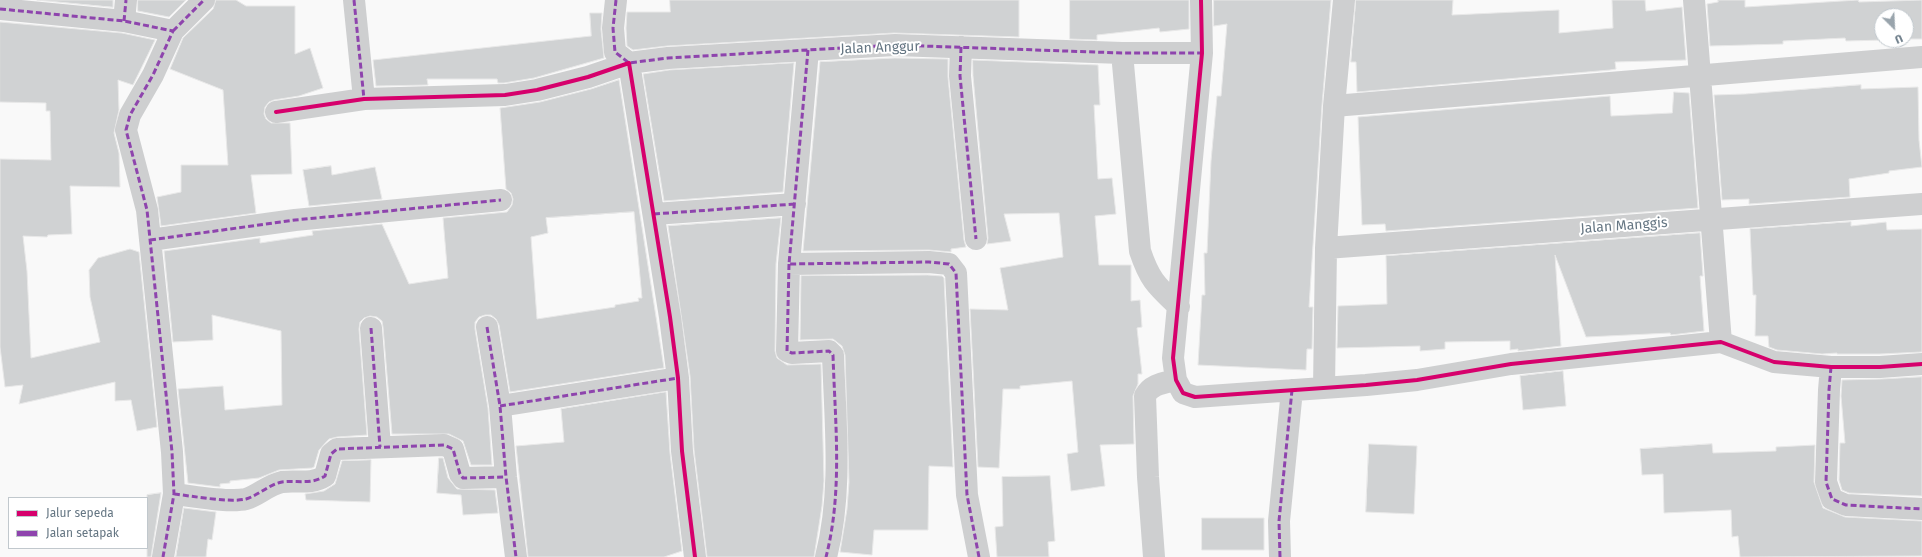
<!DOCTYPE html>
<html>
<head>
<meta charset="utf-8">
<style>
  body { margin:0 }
  #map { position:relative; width:1922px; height:557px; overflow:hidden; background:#f9f9f9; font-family:"Fira Sans",sans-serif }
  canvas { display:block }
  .legend { position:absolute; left:8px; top:497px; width:140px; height:52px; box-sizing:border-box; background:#fff; border:1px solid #c1c8cd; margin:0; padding:5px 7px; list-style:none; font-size:12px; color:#657683 }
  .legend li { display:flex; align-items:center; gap:8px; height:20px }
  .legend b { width:20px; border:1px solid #c1c8cd }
  .north { position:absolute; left:1874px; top:8px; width:40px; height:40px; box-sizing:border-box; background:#fff; border:1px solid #c1c8cd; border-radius:50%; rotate:156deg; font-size:11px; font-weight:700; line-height:16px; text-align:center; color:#657683 }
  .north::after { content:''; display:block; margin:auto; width:14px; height:18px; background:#99a4ac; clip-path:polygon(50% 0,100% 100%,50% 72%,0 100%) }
</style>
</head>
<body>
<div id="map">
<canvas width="1922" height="557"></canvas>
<ul class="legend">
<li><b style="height:5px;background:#d6006c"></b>Jalur sepeda</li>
<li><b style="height:5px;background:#8e44ad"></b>Jalan setapak</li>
</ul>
<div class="north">U</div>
</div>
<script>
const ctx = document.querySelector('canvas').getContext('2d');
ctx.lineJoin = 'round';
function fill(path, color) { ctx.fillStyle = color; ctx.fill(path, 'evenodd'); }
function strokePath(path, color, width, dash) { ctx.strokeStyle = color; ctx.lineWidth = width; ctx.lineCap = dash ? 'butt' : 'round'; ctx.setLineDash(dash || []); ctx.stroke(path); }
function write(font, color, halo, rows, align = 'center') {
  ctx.font = font + ' "Fira Sans",sans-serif'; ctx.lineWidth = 4; ctx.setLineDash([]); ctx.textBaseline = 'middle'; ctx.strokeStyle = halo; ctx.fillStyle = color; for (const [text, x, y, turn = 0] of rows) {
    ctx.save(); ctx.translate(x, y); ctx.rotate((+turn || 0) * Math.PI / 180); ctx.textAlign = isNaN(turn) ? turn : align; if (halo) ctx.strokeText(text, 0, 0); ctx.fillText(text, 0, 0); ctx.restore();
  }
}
const building = new Path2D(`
  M37,0H113V7Z
  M138,0H186L169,17L138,11Z
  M216,0H236L246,6H295V54L310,48L323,88L299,96L274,100L269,102L265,107L264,114L266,119L271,123H290L292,174L251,175L256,213L161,226L157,197L181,192V165H228L223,90L170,69L183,38L213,9Z
  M670,0H1019V37L894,33L667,46L633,50L627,46L626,28L627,12H670Z
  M1070,0H1189V29L1160,32L1159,28L1097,35V40L1070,39Z
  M1214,0H1331L1322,105L1309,307H1313L1312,349H1307L1306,370L1198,365L1202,295H1205L1204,253H1207L1211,161L1217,96H1221L1227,24L1214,26Z
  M1356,0H1453L1452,15L1559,10V33L1613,28L1612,0H1645L1646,11L1682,7L1686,60L1615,62L1616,69L1610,70L1357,92L1356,62H1351Z
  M1718,0H1745V7L1858,0L1859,2L1922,0V39H1906V16H1882V40H1884L1846,41L1845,38L1783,41V44L1710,46L1707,4L1718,2Z
  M590,13H602L601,29L604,58L534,78L504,83H498L497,79H427L428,85L376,86L373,60L591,36Z
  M0,22L122,33L155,40L133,85L118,80L119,110L114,133L119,153L120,187L70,186L72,234L48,235L47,237L23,236L27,271L31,358L100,342L90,297L89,270L98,258L130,249L139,252L157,427L137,431L131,400L115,401V382L19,404L23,385L5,387L0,347V159L51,160L50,111H46V103L0,102Z
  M895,58L948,59V77L964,240L966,247L951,249V252L929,250L803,251L820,62Z
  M973,60L1098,65L1100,105H1094L1098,179L1112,178L1116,214L1095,216L1099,265H1131V301L1140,300L1142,327L1137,328L1142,374H1138V384L1133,396L1134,444L1100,445L1105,486L1071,491L1067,454L1078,452L1072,381L1020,386V389H1003L999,468L978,467L970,309L1008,310L1000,268L1063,257L1059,213L1004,214L1011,241L987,244L988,238L973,76Z
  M794,63L783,192L664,201L643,74L669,70Z
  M619,80L664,368L510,392L499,325L496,319L491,315H485L479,317L475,322V329L488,408L492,465H471L463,441L449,434H392L383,327L382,321L377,317L370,316L364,318L360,322L359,329L367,435L337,437L329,439L319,450L314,467L312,468L279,470L259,478L230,481V483L220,484V487L188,483L178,389L223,386L225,410L282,405L281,331L212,315L213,340L173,342L164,251L260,238V243L313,235L312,231L382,224L409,284L448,278L443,218L507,212L512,205L513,199L511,193L506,189L500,108L540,102L591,89ZM634,212L642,298H638L639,301L615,305V307L537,319L531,237L548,233L546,218Z
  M1861,85V89L1918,87L1919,140L1922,167L1889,171V173L1849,179L1850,197L1749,204V199L1722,200L1714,95L1745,94Z
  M1674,92L1689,93L1698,208L1386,231L1385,224L1362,225L1358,117L1610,96L1611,116L1672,113Z
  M331,166L332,175L375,167L382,199L309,206L303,170Z
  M781,218L776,264L775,351L777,358L787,365L821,364L824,481L822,506L814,557H707L694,450L690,376L668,226Z
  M1851,222V226L1886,222L1887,230L1922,229V352L1880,354H1837V353L1822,354L1777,350L1769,347L1768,336H1755L1756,295H1753L1750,229Z
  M1700,233L1703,276H1700L1704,331L1671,335L1670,333L1586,337L1555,255L1561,346L1518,351V349L1510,350V341L1445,342V349L1420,351V346L1337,348L1338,306L1387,304L1386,256Z
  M928,275L942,276L944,278L953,467L929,466L928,530H874L872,555L840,552L847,509L849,482L845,355L842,346L833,339L800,340L801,276Z
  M1563,371L1566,406L1523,410L1520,376Z
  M1922,377V496L1849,493L1842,490L1839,480L1840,443H1845L1841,396L1842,380L1881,379Z
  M666,392L670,453L682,551L664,557H528L516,446L564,442L561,409Z
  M1369,444L1417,446L1414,514L1366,512Z
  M1712,444L1713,453L1776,451V447L1815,445L1814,482L1823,508L1845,517L1922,521V556L1740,557L1738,536L1732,537L1731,510L1664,513L1663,474L1642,475L1640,449Z
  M439,458H443L448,478L457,489L495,490L498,513L463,515L461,495L437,493Z
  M371,460L370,502L306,500L305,494L324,491L335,484L342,461Z
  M1050,476L1055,541L1048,542L1049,557H997L995,527L1003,526L1002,477Z
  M161,493L151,557H147V495Z
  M184,508L216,512L212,540L208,539L206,557H176Z
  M1202,518H1264V550H1202Z`);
fill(building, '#d0d2d3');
strokePath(building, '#e8e8e8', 1);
strokePath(new Path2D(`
  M354,0L364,99
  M616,0L613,28L615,52L629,63L668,58L895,45L1122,53H1202
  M1201,0L1202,53L1173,358L1176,380L1183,393L1195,397L1366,385L1417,380L1511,364L1721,342L1774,362L1831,367H1880L1922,364
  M1694,0L1721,342
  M0,9L124,21L173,31L153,75L130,115L126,130L147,210L172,452L174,494L163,557
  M124,21L126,0
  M173,31L204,0
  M961,47L960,76L976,239
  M808,50L789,264L929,262L949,264L956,273L967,495L979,557
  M1122,53L1140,251C1150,281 1157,286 1179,307
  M1334,106L1922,57
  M276,112L364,99L505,95L537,90L588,77L629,63L670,317L678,378L682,451L695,557
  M654,214L795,204
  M150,240L295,220L501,200
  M1326,248L1922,204
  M789,264L787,351L792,353L829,351L833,355C835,422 843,491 826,557
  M487,327L500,406L506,477L516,557
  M371,328L380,447
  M1831,367L1829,390L1826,482L1832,499L1846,505L1922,509
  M1324,388L1326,248L1334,106L1344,0
  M500,406L678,378
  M174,494C193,496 229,503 246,499C259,495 268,485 282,482C297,480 311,485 325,476L331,454L337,449L444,445L453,449L460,474L463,478L506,477
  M1154,557L1148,477L1145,396C1151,384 1164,383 1176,380
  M1280,557L1279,521L1292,390`), '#cecfd0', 22);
strokePath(new Path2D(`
  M354,0L364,99
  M616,0L613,28L615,52L629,63L668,58L895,45L1122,53H1202
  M0,9L124,21L173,31L153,75L130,115L126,130L147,210L172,452L174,494L163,557
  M124,21L126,0
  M173,31L204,0
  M961,47L960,76L976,239
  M808,50L789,264L929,262L949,264L956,273L967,495L979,557
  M654,214L795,204
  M150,240L295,220L501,200
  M789,264L787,351L792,353L829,351L833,355C835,422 843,491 826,557
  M487,327L500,406L506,477L516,557
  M371,328L380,447
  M1831,367L1829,390L1826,482L1832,499L1846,505L1922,509
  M500,406L678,378
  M174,494C193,496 229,503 246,499C259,495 268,485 282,482C297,480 311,485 325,476L331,454L337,449L444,445L453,449L460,474L463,478L506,477
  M1280,557L1279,521L1292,390`), '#8e44ad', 3, [6, 3]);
strokePath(new Path2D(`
  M1201,0L1202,53L1173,358L1176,380L1183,393L1195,397L1366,385L1417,380L1511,364L1721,342L1774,362L1831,367H1880L1922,364
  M276,112L364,99L505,95L537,90L588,77L629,63L670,317L678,378L682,451L695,557`), '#d6006c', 4);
write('14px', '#657683', '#fff', [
  ["Jalan Anggur",880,48,-2],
  ["Jalan Manggis",1624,226,-4]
]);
</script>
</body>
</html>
